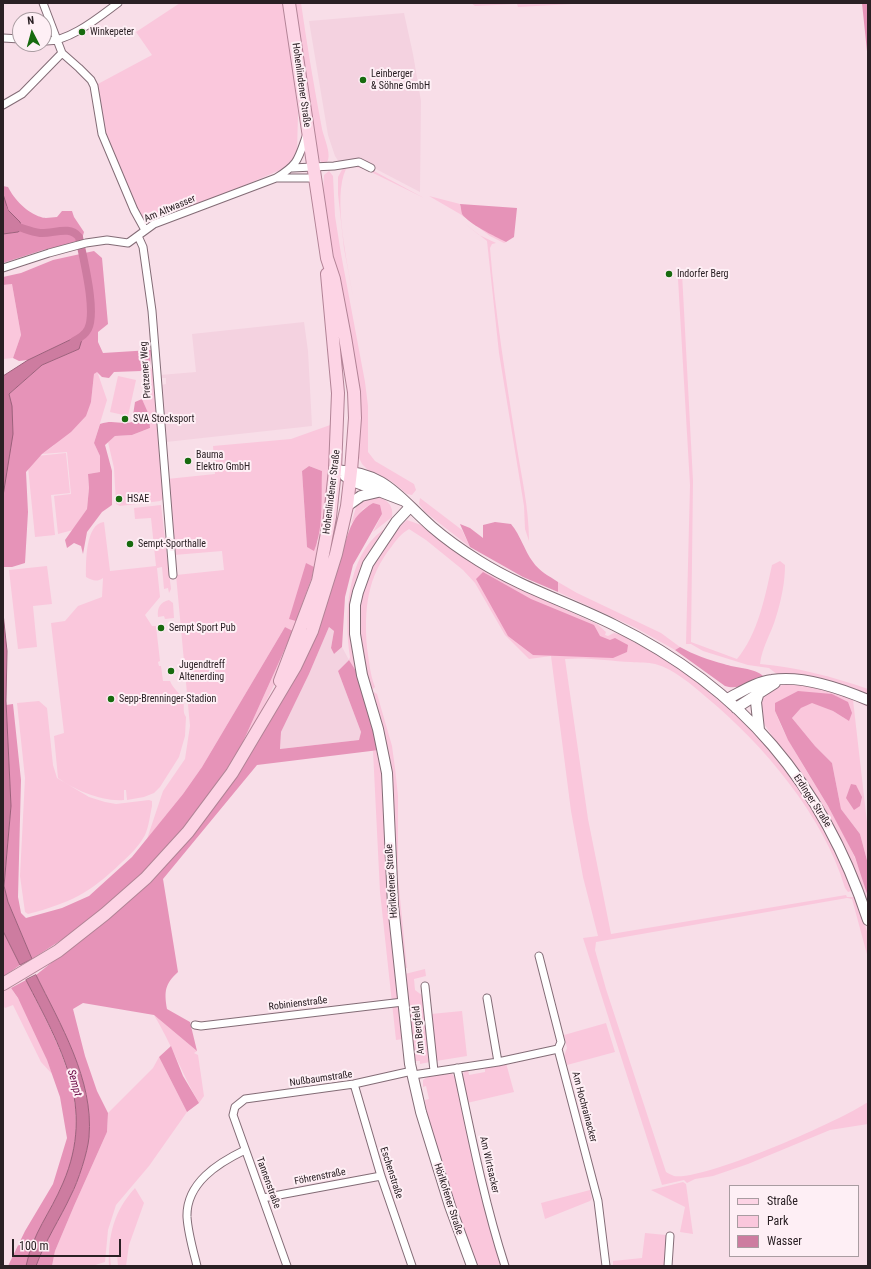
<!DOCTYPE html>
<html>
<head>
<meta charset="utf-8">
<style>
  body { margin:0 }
  #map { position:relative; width:871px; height:1269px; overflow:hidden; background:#f8dee8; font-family:"Roboto Condensed",sans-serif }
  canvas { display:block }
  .frame { position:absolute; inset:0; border:4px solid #2a2024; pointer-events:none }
  .legend { position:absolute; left:729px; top:1185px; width:130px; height:72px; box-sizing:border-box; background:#feeff5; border:1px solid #a99ca1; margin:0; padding:5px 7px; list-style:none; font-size:12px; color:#2a2024 }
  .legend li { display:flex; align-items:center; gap:8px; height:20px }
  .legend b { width:20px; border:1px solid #a99ca1 }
  .north { position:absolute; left:12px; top:12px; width:40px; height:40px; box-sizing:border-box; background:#feeff5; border:1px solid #a99ca1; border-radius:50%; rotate:354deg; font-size:11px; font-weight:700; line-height:16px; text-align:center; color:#2a2024 }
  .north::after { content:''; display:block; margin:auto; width:14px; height:18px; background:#176a0e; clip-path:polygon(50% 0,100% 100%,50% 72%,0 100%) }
  .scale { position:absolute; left:12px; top:1239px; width:109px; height:18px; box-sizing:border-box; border:2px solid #2a2024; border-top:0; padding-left:5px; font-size:12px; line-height:14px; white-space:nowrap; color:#2a2024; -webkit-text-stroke:3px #feeff5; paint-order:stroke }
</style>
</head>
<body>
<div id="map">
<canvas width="871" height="1269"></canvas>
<div class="frame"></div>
<ul class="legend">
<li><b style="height:5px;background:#fdd4e5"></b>Straße</li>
<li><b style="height:11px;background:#fac7dc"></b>Park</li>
<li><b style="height:11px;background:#cd7ca0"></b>Wasser</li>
</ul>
<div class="north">N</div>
<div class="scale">100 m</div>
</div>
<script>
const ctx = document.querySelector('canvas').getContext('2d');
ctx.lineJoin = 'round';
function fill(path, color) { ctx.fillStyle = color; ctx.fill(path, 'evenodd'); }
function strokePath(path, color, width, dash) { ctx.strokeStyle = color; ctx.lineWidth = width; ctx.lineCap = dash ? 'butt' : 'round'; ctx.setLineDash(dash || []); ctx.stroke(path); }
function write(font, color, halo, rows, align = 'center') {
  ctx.font = font + ' "Roboto Condensed",sans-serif'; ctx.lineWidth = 4; ctx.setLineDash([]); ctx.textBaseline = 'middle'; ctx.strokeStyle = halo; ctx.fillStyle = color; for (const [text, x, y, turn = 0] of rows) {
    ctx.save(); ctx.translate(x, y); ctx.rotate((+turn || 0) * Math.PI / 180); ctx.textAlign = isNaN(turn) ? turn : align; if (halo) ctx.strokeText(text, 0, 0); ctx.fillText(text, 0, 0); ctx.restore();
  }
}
fill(new Path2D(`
  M404,13L413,54L421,101L420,192L374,168L360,166L343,168L335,156L328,135L309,21Z
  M304,322L308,351L312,426L166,442L161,385L166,384V378H160V375L196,372L192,334Z
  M329,627L334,631L331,648L334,654L342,647L349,660L338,671L361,732L359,740L280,749L281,732L309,674Z`), '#f4d2e0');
fill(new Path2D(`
  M180,3H284L298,113L297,154L287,167L190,209L147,224L141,219L107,140L96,85L152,55L136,32Z
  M294,3H301C307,45 314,87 322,129C324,138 333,157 326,163H322L319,159Z
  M471,3H590L518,7L517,4L475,6Z
  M360,166L372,170L424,198L365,169L355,167L346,169C332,197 348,265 353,297L344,248L338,194V177L343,168Z
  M329,171L333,176L335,216L341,254L365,382L368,406V452L375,461L414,484L416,490L412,495L407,494L391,481L368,470L362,464L358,456L357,374L332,248L323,191L324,175Z
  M429,196L460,204L462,214L472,223L506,242L504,243L490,236L460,214Z
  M464,223L479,235L496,243L492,244L490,248C495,313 506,378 516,442C521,475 529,507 529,541L525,529L524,506L499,353L487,241Z
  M682,273L693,481L691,642L737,659C758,634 765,597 772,565L780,561L785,565C785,583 781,601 776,617C771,634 762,647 760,664C797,667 833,677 868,689V695L778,675L769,668L748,665L703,651L691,644H686L690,485L678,279L675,274Z
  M12,284L21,335L13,358L3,359V285Z
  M150,367L155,373L163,499L160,501L120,506L116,504L114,468L108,442L115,436L132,435L150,428L149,415L142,399L144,387L141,371Z
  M97,371L107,400L94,443L100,456V472L88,474L89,488L87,509L73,530L58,534L54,496L71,494L67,452L42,454L53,446L91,402L94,374Z
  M118,376L136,380L128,416L110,412Z
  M333,424C330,472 328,522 316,569C300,634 272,695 238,753L293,631L285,627L202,767L183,794L147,839L163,791L185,759L190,726L176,575L224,570L222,551L174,555L167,479L215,474L213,446L291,439ZM309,466L322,471L318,542L307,547L302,471Z
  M66,453L70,493L51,495L55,535L35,537L27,457Z
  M374,496C386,498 394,505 392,517L373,532L382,514L373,503L363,509L351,524L357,504Z
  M420,498L462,530L470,547L425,512L419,504Z
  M161,505L171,589L169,593L168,588L164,589L162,567L157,568L160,597L145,615L152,626H156L160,661L158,662L159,666H161L163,681H170C173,689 180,692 183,701C185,706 182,712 186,717L185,736L179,757L160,787L154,793L144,797L127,800L126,790H124V800C102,802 75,790 58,778L54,736L64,733L51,623L65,621L78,606L102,597L103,578C97,582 93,581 86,577C86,563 85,524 104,522L110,571L156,566L151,518L135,519L134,508Z
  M407,520L421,525L460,555L501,580L597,624L606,632L605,635L608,636L614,633L622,635C640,646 659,655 677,667C755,722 819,798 851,888V891L848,892L845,888C824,816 763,744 706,697C692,685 674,669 655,664C648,662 639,663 631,662C610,661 586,657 565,659L588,819L611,934L846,895L847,897H855L868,934V958L852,899L847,898L596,942L595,950L606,989L666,1172C668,1173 671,1175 674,1176C704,1181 840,1121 868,1102V1124L830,1130L748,1164L713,1176L695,1179L687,1183L684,1180L662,1185L583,938L598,936L583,877L571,811L551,656L529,659L505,635L475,583L463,570L426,540L409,529C402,533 396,540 392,546C367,577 364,609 367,648C369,660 370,675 375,687L373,689L370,688L360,645L359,603L369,570L395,530Z
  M383,530H385L367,556L355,586L358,674L349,660L350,657C344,618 346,556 383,530Z
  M47,566L52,604L33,606L37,647L18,649L9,570Z
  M558,582L577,593L661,633L680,647L675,650L636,628L558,592Z
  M169,600L173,603L174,618L165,619L164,616L158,617C157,608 160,602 169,600Z
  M786,684C802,684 841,690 853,700L858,699L868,703V707L853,700L868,831V864L860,834L841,809L832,763L815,746L792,718L801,708L812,702L833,711L849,721L832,694L775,711C779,721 783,731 789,741C812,783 868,860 868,907L854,869L834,828L762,721L759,710L762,696L779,686Z
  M374,692L377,694L392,746L395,768L398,796V878L407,968H403L392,848L373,701Z
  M39,701L47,708L53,765L57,778L89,797L105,802L116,804L149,800L152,801V806C150,815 149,826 145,835C139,846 130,855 121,863C90,893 70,903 28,914L25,912L20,876L25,778L17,703Z
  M379,750L385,797L386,873L403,1039L396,1040L380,892L373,751Z
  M425,969L426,976L414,979L415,990L423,996L430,1062L420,1064V1061H414L405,974Z
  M10,987C25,1005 45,1051 52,1074L41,1062L13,1005L5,1008L3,1005V990Z
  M462,1011L467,1056L436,1061L431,1014Z
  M154,1015L197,1051L194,1053L198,1055L204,1096L199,1103C182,1074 171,1043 154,1015Z
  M606,1023L615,1052L567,1065L564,1056L567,1048L564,1035Z
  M159,1057L187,1112L149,1166L116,1205L108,1230L105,1262L92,1266H52L55,1251L74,1206L107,1132L108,1113L153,1068Z
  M506,1063L514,1092L467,1103C465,1094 456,1074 468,1069L469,1075L485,1072V1067Z
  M451,1073L456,1078L503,1266H475L428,1122L425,1100L429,1099L426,1086L423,1087V1080L429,1076Z
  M683,1182L686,1184L693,1234L680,1232L685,1207L651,1190Z
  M135,1188L144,1203L129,1245L126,1266H118L117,1255L110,1256L111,1266H109C108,1235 114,1211 135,1188Z
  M590,1190L592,1199L590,1201L545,1219L541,1203Z
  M645,1233L666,1235L665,1266H613V1261L642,1258Z`), '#fac7dc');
fill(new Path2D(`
  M862,3H868V61Z
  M3,186L8,187C14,199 27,213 41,217C45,219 52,217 57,217L62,211H72L74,217L84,232L82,239L67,245L43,250L3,263V234L18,232L22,229C19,221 14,218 9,211C4,205 3,194 3,186Z
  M460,204L517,208L514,237L506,242C494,236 469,224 462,214C461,211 461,207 460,204Z
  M94,251L102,258L108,324L98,332V342L103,353L151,350L150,367L141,371L114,372L109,378L102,377L97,372L94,374L91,402L86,416L71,432L42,454L26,472L28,512L25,563L12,567H3C3,544 0,519 3,496C7,461 18,429 9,394L42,365L79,349L76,337L28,360L19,361L13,358L21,335L12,284L3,285V277L21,273L53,260Z
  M142,399L149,415L150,428L132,435L115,436L105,445L112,471V505L102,512L87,532L83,554L81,546L74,543L67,548L65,540L87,509L89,488L88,474L100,472V456L94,443L100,424C114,419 119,425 132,422L135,402Z
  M309,466L322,471C321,497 324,527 314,551L307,547L302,471Z
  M373,503L380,505L382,514L353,565L345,597L342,647L334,654L331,648L334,631L329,627L309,674L281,732L280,749L359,740L361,732L338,671L349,660L358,674L379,750L257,765L163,879L178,972C165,984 164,991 167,1009L190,1022L197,1051L154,1015L83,1003L73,1009L85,1056L97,1091L108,1113L107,1132L74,1206L55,1251L52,1266H36C45,1241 60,1219 71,1195C78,1182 88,1151 89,1137C94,1080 60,1024 36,975L120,908L253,747L342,551C351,528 350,517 373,503Z
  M495,522L511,524C521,536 524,550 533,562C539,571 549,576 558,582V592L523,577L470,547L460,524L470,528L483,538V525Z
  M306,563L314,567L312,577L296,621L289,619Z
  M483,572L531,599L594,625L600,636L610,640L615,638L628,645L627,652L613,658L533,655L508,636L476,579Z
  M285,627L293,631L238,753L185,827L149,867L121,893L69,935L32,959L8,902L4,886L11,806L6,705L13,704L21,780L18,897L21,913L26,918L62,908L89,896L132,857L183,794L202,767Z
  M680,647C694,655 709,660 724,664C735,668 755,668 763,676C750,681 739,691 725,686L675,650Z
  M798,691L832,694L848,702L852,713L849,721L833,711L812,703L801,708L792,718L815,746L832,763L841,809L860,834L868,864V897L855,857L828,806L788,740L775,711V703Z
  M851,784L856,785L862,797L860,806L854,810L846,798Z
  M3,931L20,965L3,977Z
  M26,980C60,1048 96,1106 63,1183C50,1214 33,1232 26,1266H8L25,1231L53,1184L67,1138L60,1097L47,1060L18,998L11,988Z
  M171,1046L183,1076L199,1103L187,1112L159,1057Z`), '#e693b8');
const water = new Path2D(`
  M3,194L8,210L20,222L22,229L18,232L3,234Z
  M83,336L79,349L42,365L9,394L12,406L13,434L3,496V376L28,360L76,337Z
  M3,613L7,651L6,701L11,806L4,886L8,902L32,959L20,965L3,931Z
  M36,975C60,1024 94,1080 89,1137C88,1151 78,1182 71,1195C60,1219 45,1241 36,1266H26C33,1232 50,1214 63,1183C96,1106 61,1048 26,980Z`);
fill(water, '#cd7ca0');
strokePath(water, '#9c607b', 1);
strokePath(new Path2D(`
  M3,208C5,213 7,218 10,222C16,227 33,232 40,233C54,234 69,225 79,237C83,258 97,311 88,329C85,335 80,338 74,341`), '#cd7ca0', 8);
const street = new Path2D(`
  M43,3L62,53L79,68L91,80L94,86L102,134L134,210L145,230
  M3,38L20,39
  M44,41C68,43 99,17 118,3
  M3,105L22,94L62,53
  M292,168L334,166L359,162L371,168
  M276,178H315
  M138,236L143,247L152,311L173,575
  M3,268L49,253L86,243L107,240L128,243L154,224L276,178C299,164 298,159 307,134
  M539,956L561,1042L558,1049L598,1201L606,1266
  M425,986L434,1071
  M487,998L498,1062
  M195,1025L201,1026L403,1002
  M457,1068C471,1134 484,1201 505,1266
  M413,1075L498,1062L558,1049
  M354,1084L381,1176L412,1266
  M263,1198L381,1176
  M197,1266C193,1250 188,1233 187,1217C186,1183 218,1163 245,1150
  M287,1266L233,1115L235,1107L245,1099L354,1084L412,1071
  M668,1266L670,1236`);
const secondary = new Path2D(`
  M335,470C387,473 397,496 432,527C447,540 463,551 479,561C522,588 570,603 614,625C742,688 824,785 868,920
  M345,476L355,482L402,500
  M347,506L361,496L378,492
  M410,507L396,522L368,564L358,592L355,605V634L362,675L378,729L387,773L393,905L410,1064L421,1112L450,1206L472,1266
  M727,699C741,692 756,682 772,680C801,675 842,689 868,700
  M736,708L775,683
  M759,730L756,702L759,692`);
const primary = new Path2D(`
  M280,681L318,581L330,517L335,470L338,393L327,274
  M3,984L58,951L105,914L146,878L188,832L232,773L295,667L312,631L336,554L347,506L351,471L355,418L354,392L345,337L334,279L327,258L289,3`);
strokePath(street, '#836c76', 9);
strokePath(secondary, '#836c76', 12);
strokePath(primary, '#b28396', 14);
strokePath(street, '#fff', 7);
strokePath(secondary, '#fff', 10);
strokePath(primary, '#fdd4e5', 12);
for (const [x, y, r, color] of [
  [82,32,4,"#176a0e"],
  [363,80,4,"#176a0e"],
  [669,274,4,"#176a0e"],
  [125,419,4,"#176a0e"],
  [188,461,4,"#176a0e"],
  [119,499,4,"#176a0e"],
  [130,544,4,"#176a0e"],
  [161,628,4,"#176a0e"],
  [171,671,4,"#176a0e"],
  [111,699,4,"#176a0e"]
]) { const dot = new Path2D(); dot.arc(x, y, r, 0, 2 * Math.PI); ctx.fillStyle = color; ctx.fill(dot); strokePath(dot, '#feeff5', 1.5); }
write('10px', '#2a2024', '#feeff5', [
  ["Winkepeter",90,32],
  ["Leinberger",371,74],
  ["& Söhne GmbH",371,86],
  ["Indorfer Berg",677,274],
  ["SVA Stocksport",133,419],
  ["Bauma",196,455],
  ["Elektro GmbH",196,467],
  ["HSAE",127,499],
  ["Sempt-Sporthalle",138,544],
  ["Sempt Sport Pub",169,628],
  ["Jugendtreff",179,665],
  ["Altenerding",179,677],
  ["Sepp-Brenninger-Stadion",119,699]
], 'left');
write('10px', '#2a2024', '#feeff5', [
  ["Hohenlindener Straße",301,85,82],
  ["Am Altwasser",170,209,-23],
  ["Pretzener Weg",146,370,-94],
  ["Hohenlindener Straße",332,492,-83],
  ["Erdinger Straße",812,801,57],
  ["Hörlkofener Straße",392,881,-94],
  ["Robinienstraße",298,1004,-7],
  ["Am Bergfeld",419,1030,-96],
  ["Nußbaumstraße",321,1079,-8],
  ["Am Hochrainacker",584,1107,75],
  ["Am Wirtsacker",489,1165,77],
  ["Eschenstraße",391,1173,72],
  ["Föhrenstraße",320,1177,-11],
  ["Tannenstraße",268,1183,70],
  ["Hörlkofener Straße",448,1199,72]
]);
write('italic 11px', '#66003e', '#feeff5', [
  ["Sempt",74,1083,74]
]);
</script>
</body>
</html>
